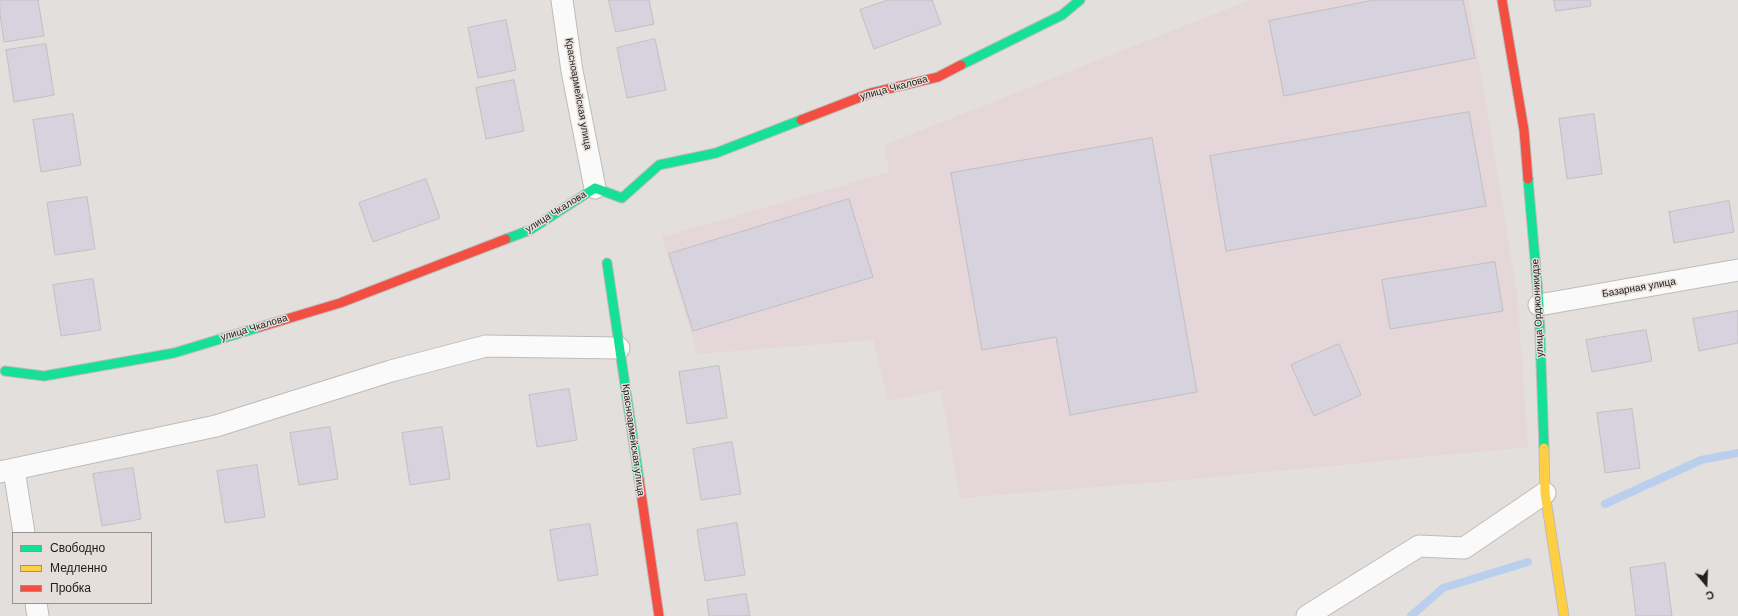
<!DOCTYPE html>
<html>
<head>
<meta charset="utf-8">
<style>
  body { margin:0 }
  #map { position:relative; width:1738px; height:616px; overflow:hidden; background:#e2dfdd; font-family:Helvetica,sans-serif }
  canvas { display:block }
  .legend { position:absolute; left:12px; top:532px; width:140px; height:72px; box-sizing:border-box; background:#e5deda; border:1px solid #97928f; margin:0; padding:5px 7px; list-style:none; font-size:12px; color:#22201f }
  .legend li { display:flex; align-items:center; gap:8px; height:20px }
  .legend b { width:20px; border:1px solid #97928f }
  .north { position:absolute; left:1686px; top:564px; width:40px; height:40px; -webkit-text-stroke:3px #e5deda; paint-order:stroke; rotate:161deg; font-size:11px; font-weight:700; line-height:16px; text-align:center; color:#22201f }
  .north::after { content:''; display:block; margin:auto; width:14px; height:18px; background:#22201f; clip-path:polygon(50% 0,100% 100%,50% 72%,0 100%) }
</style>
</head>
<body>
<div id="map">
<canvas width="1738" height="616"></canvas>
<ul class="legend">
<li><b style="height:5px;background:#16e098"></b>Свободно</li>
<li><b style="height:5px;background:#ffcf43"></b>Медленно</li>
<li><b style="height:5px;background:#f24e42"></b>Пробка</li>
</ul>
<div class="north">С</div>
</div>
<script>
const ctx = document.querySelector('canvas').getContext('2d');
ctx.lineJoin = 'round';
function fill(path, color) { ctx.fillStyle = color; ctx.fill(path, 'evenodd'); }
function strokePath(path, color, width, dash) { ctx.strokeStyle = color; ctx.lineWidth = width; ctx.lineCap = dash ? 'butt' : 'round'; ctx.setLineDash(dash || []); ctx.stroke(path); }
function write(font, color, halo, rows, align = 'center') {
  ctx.font = font + ' Helvetica,sans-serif'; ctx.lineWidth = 3; ctx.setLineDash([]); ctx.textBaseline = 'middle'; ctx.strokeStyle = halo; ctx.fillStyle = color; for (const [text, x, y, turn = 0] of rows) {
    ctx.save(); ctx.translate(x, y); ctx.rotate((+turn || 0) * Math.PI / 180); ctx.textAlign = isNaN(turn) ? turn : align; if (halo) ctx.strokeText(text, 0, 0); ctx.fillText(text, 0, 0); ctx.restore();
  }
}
fill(new Path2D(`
  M1250,0H1469L1517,295L1528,447L1182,480L960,498L941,390L888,401L873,340L697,354L662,237L889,172L884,145Z`), '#e5d6da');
strokePath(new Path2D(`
  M1605,504L1701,460L1738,453
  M1411,616L1443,588L1528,562`), '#bacfee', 8);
const building = new Path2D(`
  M0,0H38L44,36L4,42L0,14Z
  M609,0H649L654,24L616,32Z
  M888,0H932L941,24L874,49L860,10Z
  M1375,0H1463L1475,58L1284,96L1269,21Z
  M1554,0H1590L1591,6L1556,11Z
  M506,20L516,70L478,78L468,28Z
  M655,39L666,90L627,98L617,48Z
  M46,44L54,95L14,102L6,50Z
  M514,80L524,131L486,139L476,88Z
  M1469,112L1486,206L1226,251L1210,156Z
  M73,114L81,165L41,172L33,120Z
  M1594,114L1602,174L1567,179L1559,119Z
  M1152,138L1197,392L1070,415L1056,337L982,350L951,173Z
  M426,179L440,218L373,242L359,203Z
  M87,197L95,249L55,255L47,203Z
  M849,199L873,277L693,331L669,254Z
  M1729,201L1734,232L1674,243L1669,212Z
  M1495,262L1503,311L1390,329L1382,280Z
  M93,279L101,330L61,336L53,285Z
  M1738,311V343L1699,351L1693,319Z
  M1646,330L1652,361L1592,372L1586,340Z
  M1339,344L1361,395L1314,416L1291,365Z
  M719,366L727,418L687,424L679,372Z
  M569,389L577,440L537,447L529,395Z
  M1632,409L1640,468L1605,473L1597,413Z
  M330,427L338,479L299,485L290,433Z
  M442,427L450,479L410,485L402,433Z
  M732,442L741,494L701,500L693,449Z
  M257,465L265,517L225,523L217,471Z
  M133,468L141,519L102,526L93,474Z
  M737,523L745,575L705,581L697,530Z
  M590,524L598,575L558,581L550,530Z
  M1665,563L1672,616H1636L1630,568Z
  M746,594L750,616H709L707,600Z`);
fill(building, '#d6d2de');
strokePath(building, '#c1c0c0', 1);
const street = new Path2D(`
  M562,0L572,71L595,188
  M1539,305L1738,270
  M14,470L24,533
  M0,472L216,426L391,371L486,346L619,348
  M36,603L38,616
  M1307,616L1419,546L1464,548L1545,493`);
const fast = new Path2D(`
  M961,65L1062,15L1080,0
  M1528,179L1539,305L1544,448
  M506,239L530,230L595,188L622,198L659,165L716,153L801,120
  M607,263L639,479
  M5,371L44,376L174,353L260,327`);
const slow = new Path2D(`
  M1544,448L1545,493L1564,616`);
const jam = new Path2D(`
  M1502,0L1524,130L1528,179
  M801,120L871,93L938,77L961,65
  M260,327L340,303L506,239
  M639,479L659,616`);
strokePath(street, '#bebcba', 23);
strokePath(fast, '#bebcba', 11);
strokePath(slow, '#bebcba', 11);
strokePath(jam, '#bebcba', 11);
strokePath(street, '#fbfafa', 21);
strokePath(fast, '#16e098', 9);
strokePath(slow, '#ffcf43', 9);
strokePath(jam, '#f24e42', 9);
write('10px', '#22201f', '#e5deda', [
  ["улица Чкалова",894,88,-15],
  ["Красноармейская улица",578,94,80],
  ["улица Чкалова",556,212,-32],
  ["Базарная улица",1639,288,-10],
  ["улица Орджоникидзе",1538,308,-93],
  ["улица Чкалова",254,328,-17],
  ["Красноармейская улица",633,440,82]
]);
</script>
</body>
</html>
